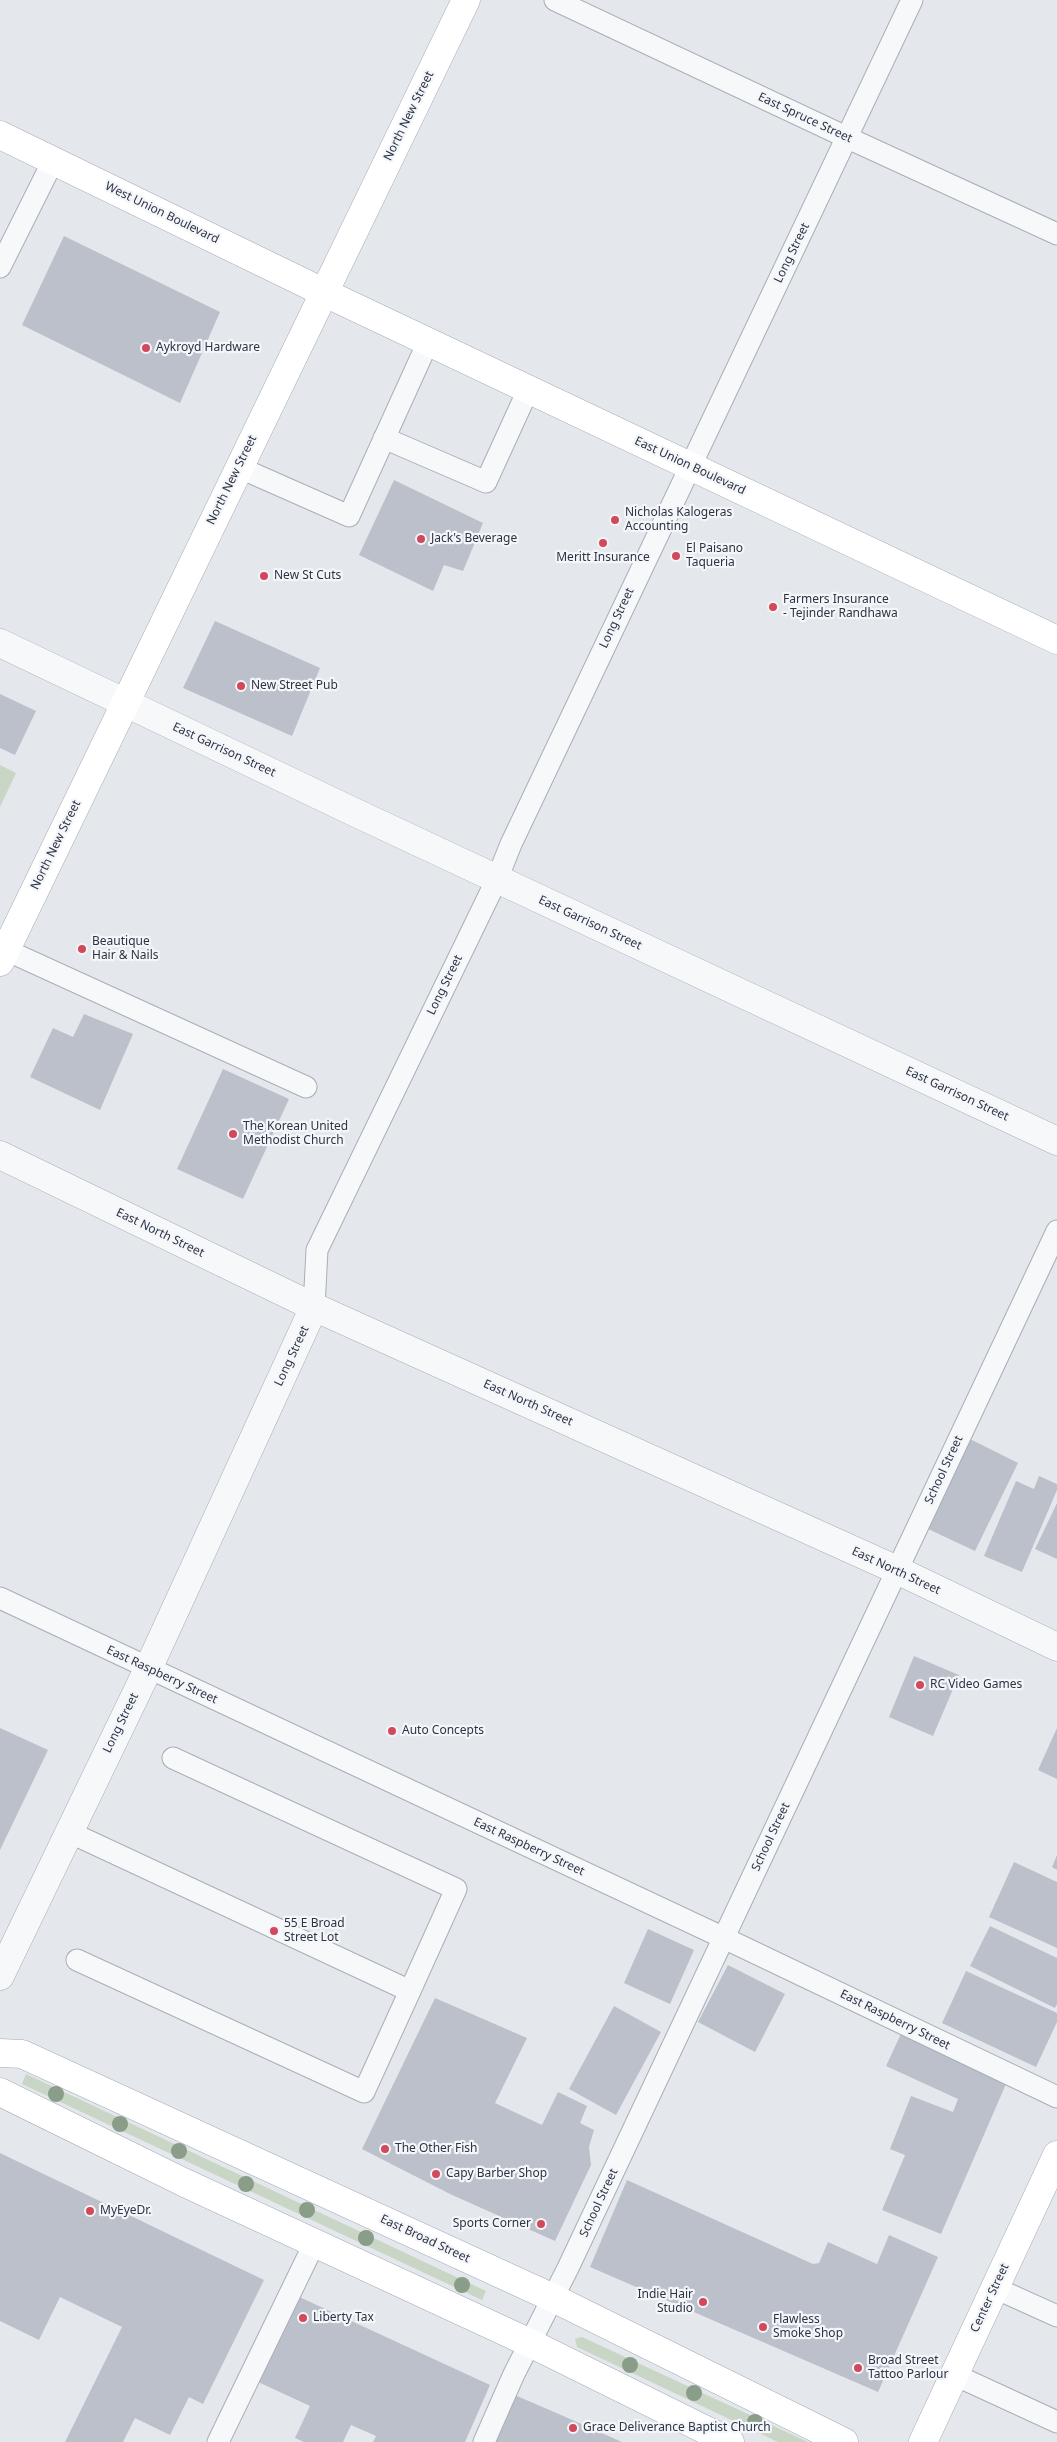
<!DOCTYPE html>
<html>
<head>
<meta charset="utf-8">
<style>
  body { margin:0 }
  canvas { display:block; background:#e4e7ec }
</style>
</head>
<body>
<canvas width="1057" height="2442"></canvas>
<script>
const ctx = document.querySelector('canvas').getContext('2d');
ctx.lineJoin = 'round';
function fill(path, color) { ctx.fillStyle = color; ctx.fill(path, 'evenodd'); }
function strokePath(path, color, width, dash) { ctx.strokeStyle = color; ctx.lineWidth = width; ctx.lineCap = dash ? 'butt' : 'round'; ctx.setLineDash(dash || []); ctx.stroke(path); }
function write(font, color, halo, rows, align = 'center') {
  ctx.font = font + ' "Noto Sans",sans-serif'; ctx.lineWidth = 4.5; ctx.setLineDash([]); ctx.textBaseline = 'middle'; ctx.strokeStyle = halo; ctx.fillStyle = color; for (const [text, x, y, turn = 0] of rows) {
    ctx.save(); ctx.translate(x, y); ctx.rotate((+turn || 0) * Math.PI / 180); ctx.textAlign = isNaN(turn) ? turn : align; if (halo) ctx.strokeText(text, 0, 0); ctx.fillText(text, 0, 0); ctx.restore();
  }
}
fill(new Path2D(`
  M0,765L16,773L0,807Z
  M26,2074L486,2291L482,2300L22,2084Z
  M582,2337L808,2442H778L577,2347L575,2339Z`), '#c9d6c5');
fill(new Path2D(`
  M64,236L220,312L180,403L22,325Z
  M394,480L483,523L463,571L444,565L433,591L359,555Z
  M215,621L320,668L292,736L183,688Z
  M0,694L36,711L15,755L0,748Z
  M84,1014L133,1034L100,1110L30,1077L53,1028L73,1037Z
  M223,1069L289,1099L243,1199L177,1169Z
  M970,1439L1018,1463L975,1551L926,1528Z
  M1039,1476L1057,1484V1490L1022,1572L984,1556L1016,1481L1034,1489Z
  M1057,1503V1559L1035,1549Z
  M914,1656L959,1675L933,1736L889,1717Z
  M0,1728L48,1750L0,1850Z
  M1057,1728V1779L1038,1770Z
  M1057,1855V1870L1052,1867Z
  M1014,1862L1057,1882V1948L989,1917Z
  M990,1926L1057,1958V2004L1055,2008L970,1966Z
  M648,1929L694,1950L670,2004L624,1983Z
  M728,1965L785,1994L755,2052L698,2022Z
  M966,1971L1057,2013V2022L1036,2067L942,2023Z
  M435,1998L527,2038L495,2103L542,2125L558,2092L587,2106L580,2123L594,2130L589,2147L591,2165L555,2241L450,2194L362,2149Z
  M614,2006L661,2032L616,2115L569,2089Z
  M901,2034L1006,2084L941,2234L882,2210L905,2155L890,2149L911,2096L953,2112L958,2099L886,2066Z
  M0,2153L264,2280L203,2404L189,2397L170,2435L135,2418L123,2442H65L122,2327L60,2297L39,2340L0,2321Z
  M627,2180L813,2264L819,2263L828,2242L877,2264L889,2235L938,2257L878,2392L590,2267Z
  M295,2295L490,2385L465,2442H373L376,2436L351,2425L343,2442H304L295,2438L310,2406L256,2381Z
  M510,2393L561,2415L622,2442H489Z`), '#bbc0ca');
const lane = new Path2D(`
  M555,0L848,138L1057,234
  M0,267L53,161
  M384,438L486,482L528,390
  M238,467L349,516L428,342
  M6,950L306,1087
  M314,1307L317,1250L497,879L511,844L912,0
  M0,1598L724,1938L1057,2097
  M173,1758L456,1889L410,1991
  M69,1832L410,1991L364,2092L77,1960
  M995,2288L1057,2316
  M955,2375L1057,2422
  M218,2442L314,2244
  M484,2442L514,2374L568,2268L1057,1231`);
const street = new Path2D(`
  M0,643L354,812L1057,1141
  M0,1155L314,1307L897,1570L1057,1647
  M0,1976L148,1669L314,1307`);
const secondary = new Path2D(`
  M0,962L466,0
  M923,2442L1057,2155`);
const primary = new Path2D(`
  M0,135L323,292L1057,640
  M0,2053L22,2054L553,2298L844,2442
  M0,2092L183,2182L532,2344L730,2442`);
strokePath(lane, '#a9aeb7', 23);
strokePath(street, '#a9aeb7', 29);
strokePath(secondary, '#a9aeb7', 29);
strokePath(primary, '#a3abb8', 29);
strokePath(lane, '#f7f8fa', 21);
strokePath(street, '#f7f8fa', 28);
strokePath(secondary, '#fff', 28);
strokePath(primary, '#fff', 28);
ctx.fillStyle = '#899d89';
for (const [x, y] of [
  [56,2094],
  [120,2124],
  [179,2151],
  [246,2184],
  [307,2210],
  [366,2238],
  [462,2285],
  [630,2365],
  [694,2393],
  [755,2422]
]) { ctx.beginPath(); ctx.arc(x, y, 8, 0, 2 * Math.PI); ctx.fill(); }
for (const [x, y, r, color] of [
  [146,348,5,"#d1495b"],
  [615,520,5,"#d1495b"],
  [421,539,5,"#d1495b"],
  [603,543,5,"#d1495b"],
  [676,556,5,"#d1495b"],
  [264,576,5,"#d1495b"],
  [773,607,5,"#d1495b"],
  [241,686,5,"#d1495b"],
  [82,949,5,"#d1495b"],
  [233,1134,5,"#d1495b"],
  [920,1685,5,"#d1495b"],
  [392,1731,5,"#d1495b"],
  [274,1931,5,"#d1495b"],
  [385,2149,5,"#d1495b"],
  [436,2174,5,"#d1495b"],
  [90,2211,5,"#d1495b"],
  [541,2224,5,"#d1495b"],
  [703,2302,5,"#d1495b"],
  [303,2318,5,"#d1495b"],
  [763,2327,5,"#d1495b"],
  [858,2368,5,"#d1495b"],
  [573,2428,5,"#d1495b"]
]) { const dot = new Path2D(); dot.arc(x, y, r, 0, 2 * Math.PI); ctx.fillStyle = color; ctx.fill(dot); strokePath(dot, '#f4f6f9', 2); }
write('12px', '#2b3445', '#f4f6f9', [
  ["North New Street",409,116,-64],
  ["East Spruce Street",805,118,25],
  ["West Union Boulevard",162,213,26],
  ["Long Street",792,253,-64],
  ["East Union Boulevard",690,466,25],
  ["North New Street",232,480,-64],
  ["Long Street",617,618,-65],
  ["East Garrison Street",224,750,25],
  ["North New Street",56,845,-64],
  ["East Garrison Street",590,923,25],
  ["Long Street",445,985,-64],
  ["East Garrison Street",957,1094,25],
  ["East North Street",160,1233,26],
  ["Long Street",292,1356,-65],
  ["East North Street",528,1403,24],
  ["School Street",944,1470,-65],
  ["East North Street",896,1571,25],
  ["East Raspberry Street",162,1675,25],
  ["Long Street",121,1723,-64],
  ["School Street",771,1837,-65],
  ["East Raspberry Street",529,1847,25],
  ["East Raspberry Street",895,2020,26],
  ["School Street",599,2203,-65],
  ["East Broad Street",425,2239,25],
  ["Center Street",990,2298,-65]
]);
write('12px', '#2b3445', '#f4f6f9', [
  ["Aykroyd Hardware",156,348],
  ["Nicholas Kalogeras",625,513],
  ["Accounting",625,527],
  ["Jack's Beverage",431,539],
  ["El Paisano",686,549],
  ["Taqueria",686,563],
  ["Meritt Insurance",603,558,"center"],
  ["New St Cuts",274,576],
  ["Farmers Insurance",783,600],
  ["- Tejinder Randhawa",783,614],
  ["New Street Pub",251,686],
  ["Beautique",92,942],
  ["Hair & Nails",92,956],
  ["The Korean United",243,1127],
  ["Methodist Church",243,1141],
  ["RC Video Games",930,1685],
  ["Auto Concepts",402,1731],
  ["55 E Broad",284,1924],
  ["Street Lot",284,1938],
  ["The Other Fish",395,2149],
  ["Capy Barber Shop",446,2174],
  ["MyEyeDr.",100,2211],
  ["Sports Corner",531,2224,"right"],
  ["Indie Hair",693,2295,"right"],
  ["Studio",693,2309,"right"],
  ["Liberty Tax",313,2318],
  ["Flawless",773,2320],
  ["Smoke Shop",773,2334],
  ["Broad Street",868,2361],
  ["Tattoo Parlour",868,2375],
  ["Grace Deliverance Baptist Church",583,2428]
], 'left');
</script>
</body>
</html>
